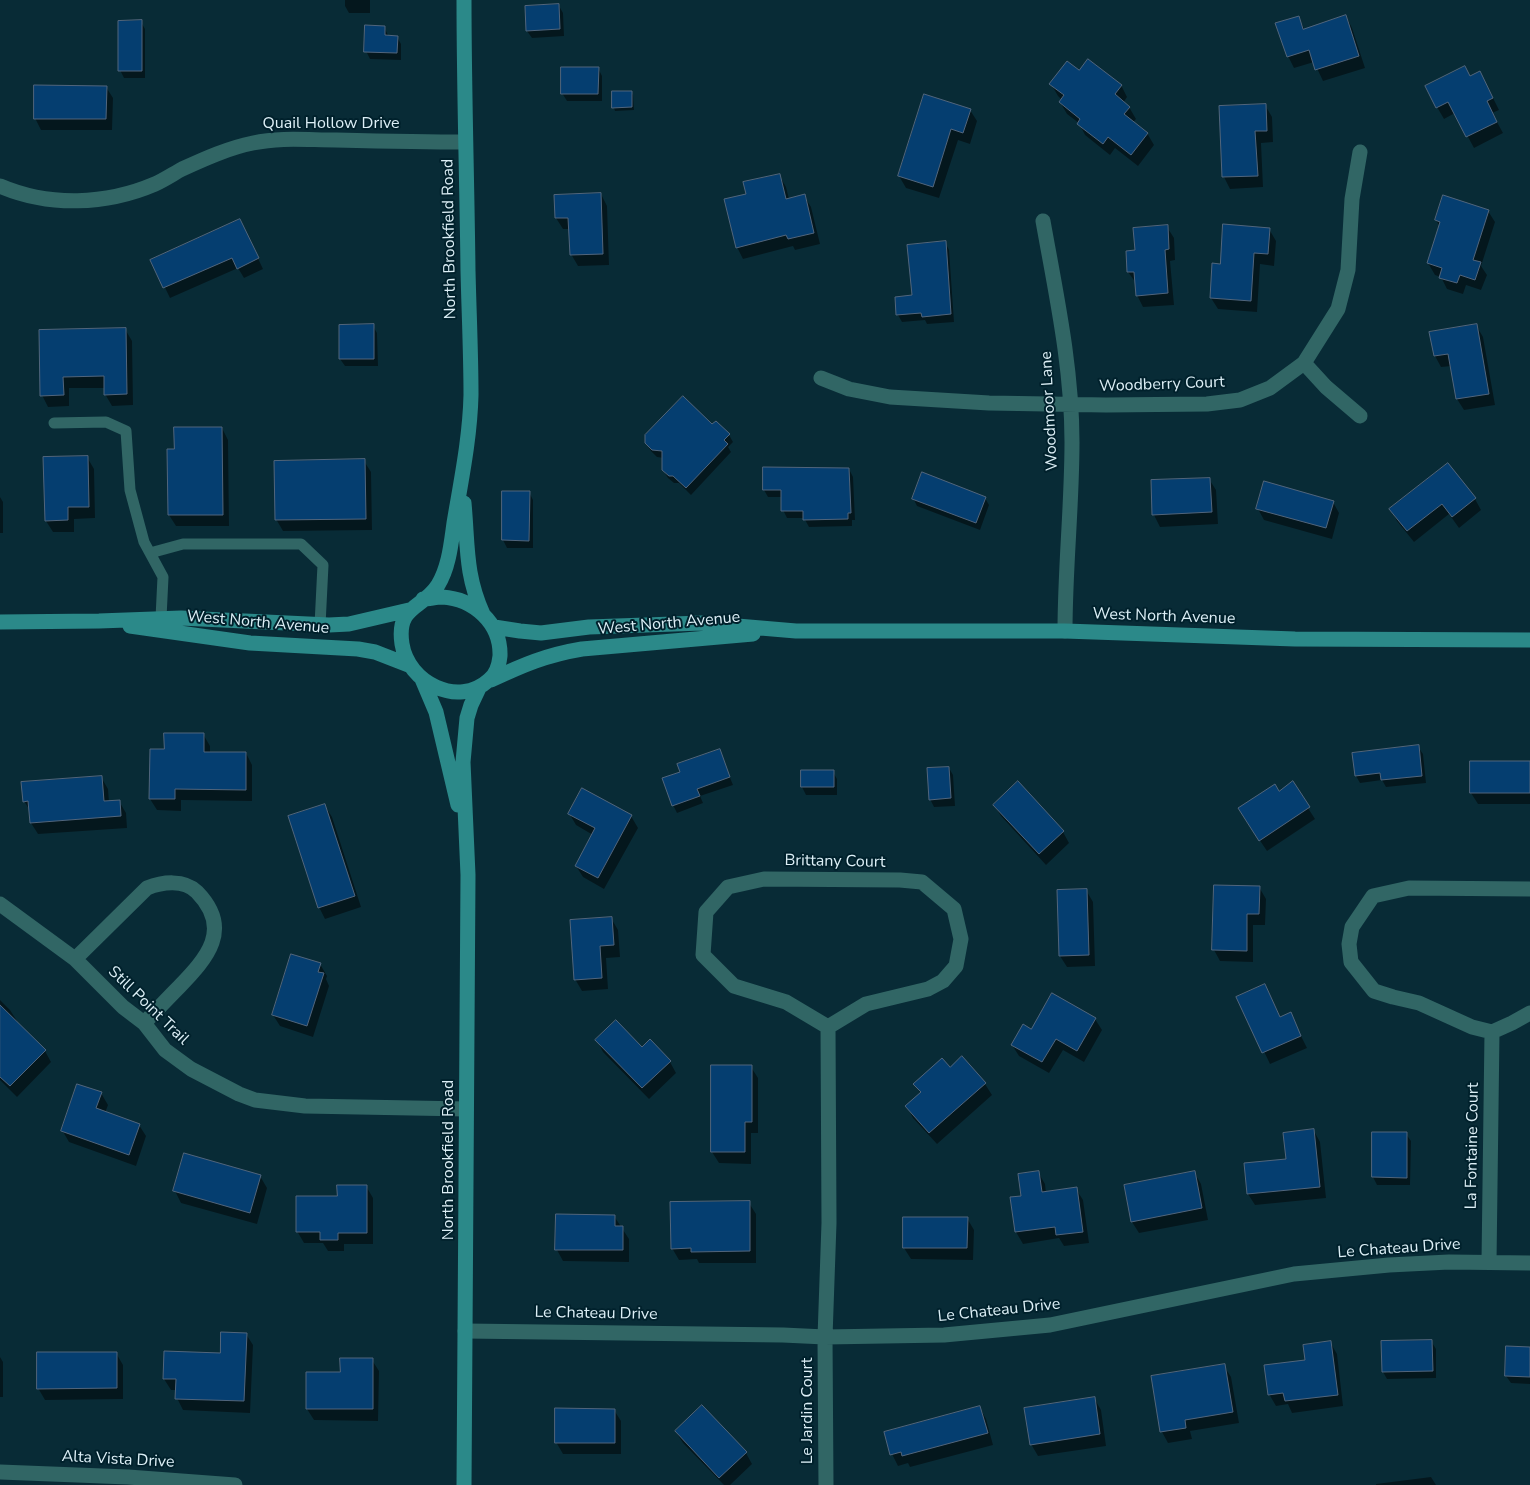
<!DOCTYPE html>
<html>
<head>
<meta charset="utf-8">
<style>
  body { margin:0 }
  canvas { display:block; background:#082b36 }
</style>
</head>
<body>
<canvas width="1530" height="1485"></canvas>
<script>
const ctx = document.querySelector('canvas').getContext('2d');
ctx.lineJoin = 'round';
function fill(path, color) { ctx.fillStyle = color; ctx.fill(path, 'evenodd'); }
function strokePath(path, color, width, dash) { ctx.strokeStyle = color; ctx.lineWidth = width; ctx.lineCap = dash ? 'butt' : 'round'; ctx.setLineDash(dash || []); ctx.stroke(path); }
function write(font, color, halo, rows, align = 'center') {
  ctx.font = font + ' "Nunito Sans",sans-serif'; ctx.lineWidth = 4; ctx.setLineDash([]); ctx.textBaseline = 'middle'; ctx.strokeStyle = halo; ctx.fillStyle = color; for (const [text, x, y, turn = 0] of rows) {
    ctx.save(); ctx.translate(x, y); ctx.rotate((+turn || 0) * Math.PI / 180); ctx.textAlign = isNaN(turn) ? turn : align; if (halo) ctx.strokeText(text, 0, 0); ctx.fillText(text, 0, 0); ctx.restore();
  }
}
fill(new Path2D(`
  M345,0H370V13H349L345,6Z
  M559,6L563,13L564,36L532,38L527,31Z
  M1346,16L1352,28L1365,68L1323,81L1314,62L1294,68L1288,56L1298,17L1305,30Z
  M141,22L145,29V78H124L120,70Z
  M384,27L389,37H397L401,44V60L370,59L366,51Z
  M598,68L602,76V101H567L562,93Z
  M1470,78L1486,84L1499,110L1492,113L1503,133L1474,148L1455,113L1444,119L1437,107Z
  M1051,84L1121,85L1127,97L1123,103L1129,107L1136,119L1133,122L1147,133L1154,145L1138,166L1115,148L1110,155L1085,135L1079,123L1067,114L1060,102L1062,100L1058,96Z
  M106,87L113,98L112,130H41L35,118Z
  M631,92L633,95L634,110L615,111L614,108Z
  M1265,105L1272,117L1273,142L1261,143L1263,187L1230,189L1224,177L1220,108Z
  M970,110L977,121L970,144L958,140L939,198L906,188L899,176Z
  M779,175L786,187L789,199L804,196L811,207L820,244L795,250L793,246L743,259L737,247L747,195Z
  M601,194L607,206L609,265L578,266L571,254L570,229H563L556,218Z
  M1488,211L1495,222L1481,266L1487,275L1481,290L1466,285L1463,294L1447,289L1441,277L1435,275L1428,263L1440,227L1436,220Z
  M1167,227L1174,238L1175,260L1170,261L1174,305L1143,307L1137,295L1136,283L1128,272L1136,252Z
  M1269,229L1276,241L1274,266L1260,264L1257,312L1218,309L1211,298L1222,265Z
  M245,231L263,269L244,278L238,268L170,298L152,261Z
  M945,242L949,250L954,322L927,324L925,320L902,322L898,315L913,296Z
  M1476,325L1483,337L1495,405L1464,410L1457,399L1452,366L1441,367L1435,356Z
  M373,326L377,333L378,366H345L340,359Z
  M125,329L132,341L133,405L112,406L105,394V388H69V406L48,407L42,395L40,331Z
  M712,426L729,435L733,442L728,447L731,452L691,495L679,483H674L668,478L663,470L664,458L657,457L651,451L646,443Z
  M222,428L228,440L229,526H176L169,515L175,450Z
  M87,457L94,469L95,518L74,519V532H53L46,521Z
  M364,461L371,472L372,530L283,531L276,519Z
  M849,469L853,477L855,520H852V526L809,527L804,518H787L783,510L782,497H768L764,490Z
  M1209,479L1216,490L1218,524L1160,527L1154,515L1152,482Z
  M503,492H529L533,500V548H507L503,540Z
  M0,497L3,502V533H0Z
  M913,498H985L989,505L980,530L917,506Z
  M1475,499L1481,510L1459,528L1449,514L1414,542L1397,521L1391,509Z
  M1333,502L1339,513L1332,539L1264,520L1258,509Z
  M203,734L210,746V753H246L252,765V801L181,800V811L157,810L150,799L165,750Z
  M1418,747L1423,754L1426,783L1386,787L1382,780L1360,783L1356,776Z
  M719,751L733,785L700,796L703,803L677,813L673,805L682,772Z
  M1530,762V804H1478L1471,793Z
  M949,768L953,775L955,806L934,807L930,799Z
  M802,771L833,772L837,779V795H806L802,787Z
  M101,777L108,789L109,802L119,801L126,813L127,828L38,834L31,823V812L24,801Z
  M1292,783L1315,819L1267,851L1246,820L1278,792Z
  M994,805L1063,832L1069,843L1046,865L1001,816Z
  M325,806L332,817L361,907L325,919L319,907Z
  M569,813L631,816L638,828L604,889L583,877L576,866L593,835L576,825Z
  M1259,887L1266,899L1265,925H1253V962L1220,961L1214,950Z
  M1086,890L1093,902L1095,966L1067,967L1060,956Z
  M611,918L618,930L620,957L606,958L608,989L582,991L575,979Z
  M320,964L327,976L326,979L329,986L313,1037L280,1026L273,1015Z
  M1265,985L1281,1018L1290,1014L1307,1048L1270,1064L1238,997Z
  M0,1000L10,1010L17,1021L16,1022L45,1051L51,1062L17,1097L0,1080Z
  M1095,1019L1102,1030L1084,1062L1063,1050L1049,1073L1019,1056L1012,1045Z
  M597,1040L642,1048L670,1062L676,1073L649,1099L603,1052Z
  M751,1067L758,1078V1133H751V1164L719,1163L712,1152Z
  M950,1069L985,1084L992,1095L937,1144L913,1118L907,1106L921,1094L915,1084Z
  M101,1093L108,1105L105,1113L139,1125L146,1136L136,1166L69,1142L62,1130Z
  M1314,1131L1320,1142L1326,1198L1255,1205L1248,1194L1287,1160Z
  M1373,1133L1406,1134L1411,1141L1410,1185H1377L1373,1177Z
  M1038,1172L1045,1184L1046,1193L1076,1189L1083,1200L1089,1243L1064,1246L1059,1238L1023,1244L1016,1232L1012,1198L1022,1197Z
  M1194,1172L1201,1184L1208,1220L1139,1233L1132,1222L1125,1186Z
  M260,1176L267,1188L257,1224L181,1203L175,1191Z
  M366,1186L373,1198V1244H344V1251H328L323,1243H304L297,1231L338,1197Z
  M749,1203L756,1214V1263H699L697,1259L679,1260L672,1248Z
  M614,1216L629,1239V1262L563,1261L557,1250Z
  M967,1218L974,1230L973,1260L911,1259L904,1248Z
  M246,1334L253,1345L250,1413L183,1410L177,1398V1390H171L164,1379L221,1354Z
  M1431,1341L1436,1349V1378L1387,1379L1383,1372Z
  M1330,1342L1337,1354L1343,1406L1292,1413L1288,1404L1276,1406L1269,1394Z
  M1530,1348V1384L1511,1383L1506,1376Z
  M116,1353L123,1365V1399L45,1400L38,1388Z
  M0,1357L3,1362V1397H0Z
  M372,1360L379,1371L378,1421L314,1420L307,1409L342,1373Z
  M1224,1366L1231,1377L1239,1423L1190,1431L1192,1439L1168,1443L1162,1432Z
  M1094,1398L1101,1410L1106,1446L1038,1456L1031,1444Z
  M980,1408L986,1419L993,1445L910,1467L908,1463L898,1466L892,1454Z
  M614,1410L621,1421V1454H563L556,1442Z
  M676,1432L746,1453L752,1464L730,1485H724L683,1443Z
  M1431,1477L1436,1485H1376V1484Z`), '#0007');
const building = new Path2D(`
  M559,4L560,29L526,31L525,6Z
  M1346,15L1359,56L1315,70L1309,50L1287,57L1275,23L1299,16L1303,29Z
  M142,20V71H118V21Z
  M365,25L385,26V35L398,36L397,53L364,52Z
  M1088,59L1122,85L1115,94L1130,107L1124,114L1148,133L1131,155L1108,137L1103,144L1077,124L1080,119L1059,102L1064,95L1049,84L1067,61L1079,70Z
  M1465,66L1470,76L1480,71L1493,98L1487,101L1497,122L1466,137L1448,102L1436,108L1425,86Z
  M561,67H599L598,94H561Z
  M34,85L107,86L106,119H34Z
  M612,91H632V107L612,108Z
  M924,94L971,109L963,133L951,129L933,187L898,176Z
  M1266,104L1267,131H1255L1258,176L1222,177L1219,106Z
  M780,174L786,199L805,194L814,233L788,239L786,235L736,248L724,199L746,194L743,182Z
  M601,193L603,254L570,255L568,218H555L554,195Z
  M1443,195L1489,210L1473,260L1481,262L1475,280L1460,275L1457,283L1439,278L1442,268L1427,263L1440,222L1435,220Z
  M240,219L259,258L237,269L232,258L163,288L150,260Z
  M1223,224L1270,228L1268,254L1254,253L1251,301L1210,298L1212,263L1220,264Z
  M1168,225L1169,249L1165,250L1168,293L1136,296L1134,272H1127L1126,251L1135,250L1133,228Z
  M946,241L951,314L922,317L921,313L896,315L895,297L912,295L907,245Z
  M374,324V359H339V325Z
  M1477,324L1489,394L1456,399L1448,354L1434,356L1429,332Z
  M126,328L127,394L104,395V376L63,377L64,395L40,396L39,330Z
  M683,396L712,424L716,421L730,434L724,440L728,444L686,488L673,476H669L662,470V451L652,450L645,443V435Z
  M174,427H222L223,515H168L167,449H174Z
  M88,456L89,507H68V520L45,521L43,457Z
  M365,459L366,519L275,520L274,461Z
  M1448,463L1476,498L1452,517L1442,504L1407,531L1389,509Z
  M763,467L849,468L851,513H848V519L803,520V511H781V490H763Z
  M922,472L986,497L976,523L912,499Z
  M1210,478L1212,512L1152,515L1151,480Z
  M1264,481L1334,501L1326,528L1256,509Z
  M502,491H530L529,541L502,540Z
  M164,733H204V752H246V790L175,789V799H149L150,749H164Z
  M1419,745L1422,776L1381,780L1380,773L1355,776L1352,753Z
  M720,749L730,777L697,789L700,796L672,806L662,778L680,772L677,764Z
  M1470,761H1530V793H1470Z
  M949,767L951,798L929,800L927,768Z
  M801,770H834V787H801Z
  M102,776L104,801L120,800L121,816L30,823L28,801L23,802L21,782Z
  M1018,781L1064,831L1039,854L993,805Z
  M1293,781L1310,807L1259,841L1238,808L1275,784L1279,791Z
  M582,788L632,815L598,878L575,866L595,828L568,814Z
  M325,804L355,896L318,908L288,816Z
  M1214,885L1260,886L1259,914H1247V951L1212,950Z
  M1087,889L1089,955L1059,956L1057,890Z
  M612,917L614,945L600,946L602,978L574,980L570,920Z
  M291,954L321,963L318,972L324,973L307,1026L272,1015Z
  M1265,984L1280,1017L1291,1012L1301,1036L1262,1053L1236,997Z
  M1052,993L1096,1018L1077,1051L1056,1039L1042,1062L1011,1045L1023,1024L1031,1029Z
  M0,1005L46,1050L10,1086L0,1077Z
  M616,1020L642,1047L650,1039L671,1061L642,1088L595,1040Z
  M962,1056L986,1083L929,1133L905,1106L921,1092L913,1084L942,1058L950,1067Z
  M711,1065H752V1122H745V1152H711Z
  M77,1084L102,1092L96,1108L140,1124L129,1155L61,1131Z
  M1314,1129L1320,1187L1247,1194L1244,1163L1286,1159L1283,1133Z
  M1372,1132H1407V1178L1372,1177Z
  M184,1153L261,1175L250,1213L173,1191Z
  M1039,1171L1042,1192L1077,1187L1083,1232L1056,1235L1055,1227L1015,1232L1010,1197L1021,1196L1018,1174Z
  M1195,1171L1202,1208L1131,1222L1124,1185Z
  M337,1185H367V1233H338V1240H320V1232H296V1196H337Z
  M750,1201V1251L691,1252V1248L671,1249L670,1202Z
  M556,1214L615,1215V1226H623V1250H555Z
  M903,1217H968L967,1248H903Z
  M221,1332L247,1333L244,1401L175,1399L176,1379H163L164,1351L220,1353Z
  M1432,1340L1433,1371L1382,1372L1381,1341Z
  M1331,1341L1338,1395L1285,1401L1283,1393L1268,1395L1264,1365L1305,1360L1303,1345Z
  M1506,1346L1530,1347V1377L1505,1376Z
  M37,1352H117V1388L37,1389Z
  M340,1358H373V1409H306V1372H340Z
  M1225,1364L1233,1412L1185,1420L1186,1428L1160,1432L1151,1376Z
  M1095,1397L1100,1434L1030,1445L1024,1408Z
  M702,1405L747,1452L719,1478L675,1431Z
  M980,1406L988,1433L902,1456L901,1452L890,1455L884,1432Z
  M555,1408L615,1409V1443H555Z`);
fill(building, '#053e70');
strokePath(building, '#51657c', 1);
strokePath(new Path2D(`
  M54,423L106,422L126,431L130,490L144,542L163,577L161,618
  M150,553L183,544H301L323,565L320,625`), '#316665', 11);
strokePath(new Path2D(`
  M0,186C49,207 106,205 155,184C164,180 173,174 182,169C204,159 228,148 253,143C280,137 308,140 336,140C379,141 422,142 465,142
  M1043,221C1056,294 1072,367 1072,442C1072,505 1065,568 1065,631
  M1304,363L1326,387L1360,416
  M821,378L849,389L890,397L989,403L1106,405L1207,404L1240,400L1270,388L1304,363L1338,309L1348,270L1352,199L1360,152
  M764,879L900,880L922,882L954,909L961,939L956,966L943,981L928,989L866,1004L828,1027L786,1002L734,986L703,955L706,912L728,887Z
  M1530,889L1409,888L1373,896L1352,927L1349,944L1351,962L1374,991L1393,997L1419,1003L1472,1027L1492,1032L1512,1023L1530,1013
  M0,904L75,959L123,1007L144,1023L165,1050L191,1069L239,1094L255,1100L305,1106L466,1109
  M75,959L147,888C162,882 184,879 197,892C233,929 207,958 179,987C167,999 156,1011 144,1023
  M1489,1262L1492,1032
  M465,1331L783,1335L825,1337L944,1335L1050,1325L1294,1274L1389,1265L1449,1262L1530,1263
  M0,1472L128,1477L235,1485
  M826,1485L825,1337L829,1223L828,1027`), '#316665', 15);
strokePath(new Path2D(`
  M464,503C468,546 465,574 483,614
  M423,599C429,599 436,597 442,597C474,599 501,623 500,656C499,665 497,674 489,680C458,708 408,683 402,644C396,605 423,609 438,585C449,567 451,544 454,523C461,481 470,438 471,395C471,354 469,313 468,271C467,181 464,90 464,0
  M0,622L99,621L181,618L329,625L349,624L409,610
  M130,626L250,643L358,649L375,652L411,666
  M494,627L520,631L541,633L589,627L702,623L796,631H1065L1295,639L1530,640
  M422,679L436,712L458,805
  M491,680C523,665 546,655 582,649L753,634
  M464,1485L468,875L463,762L467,718L471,705L479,688`), '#2b8989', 15);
write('16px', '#dceff6', '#00212c', [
  ["Quail Hollow Drive",331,124],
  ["North Brookfield Road",450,239,-91],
  ["Woodberry Court",1162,385,-2],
  ["Woodmoor Lane",1050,411,-93],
  ["West North Avenue",1164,617,2],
  ["West North Avenue",258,623,5],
  ["West North Avenue",669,624,-5],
  ["Brittany Court",835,862,1],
  ["Still Point Trail",148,1006,44],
  ["La Fontaine Court",1473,1146,-89],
  ["North Brookfield Road",449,1160,-90],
  ["Le Chateau Drive",1399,1249,-4],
  ["Le Chateau Drive",999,1311,-6],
  ["Le Chateau Drive",596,1314,1],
  ["Le Jardin Court",808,1411,-90],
  ["Alta Vista Drive",118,1460,3]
]);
</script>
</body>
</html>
